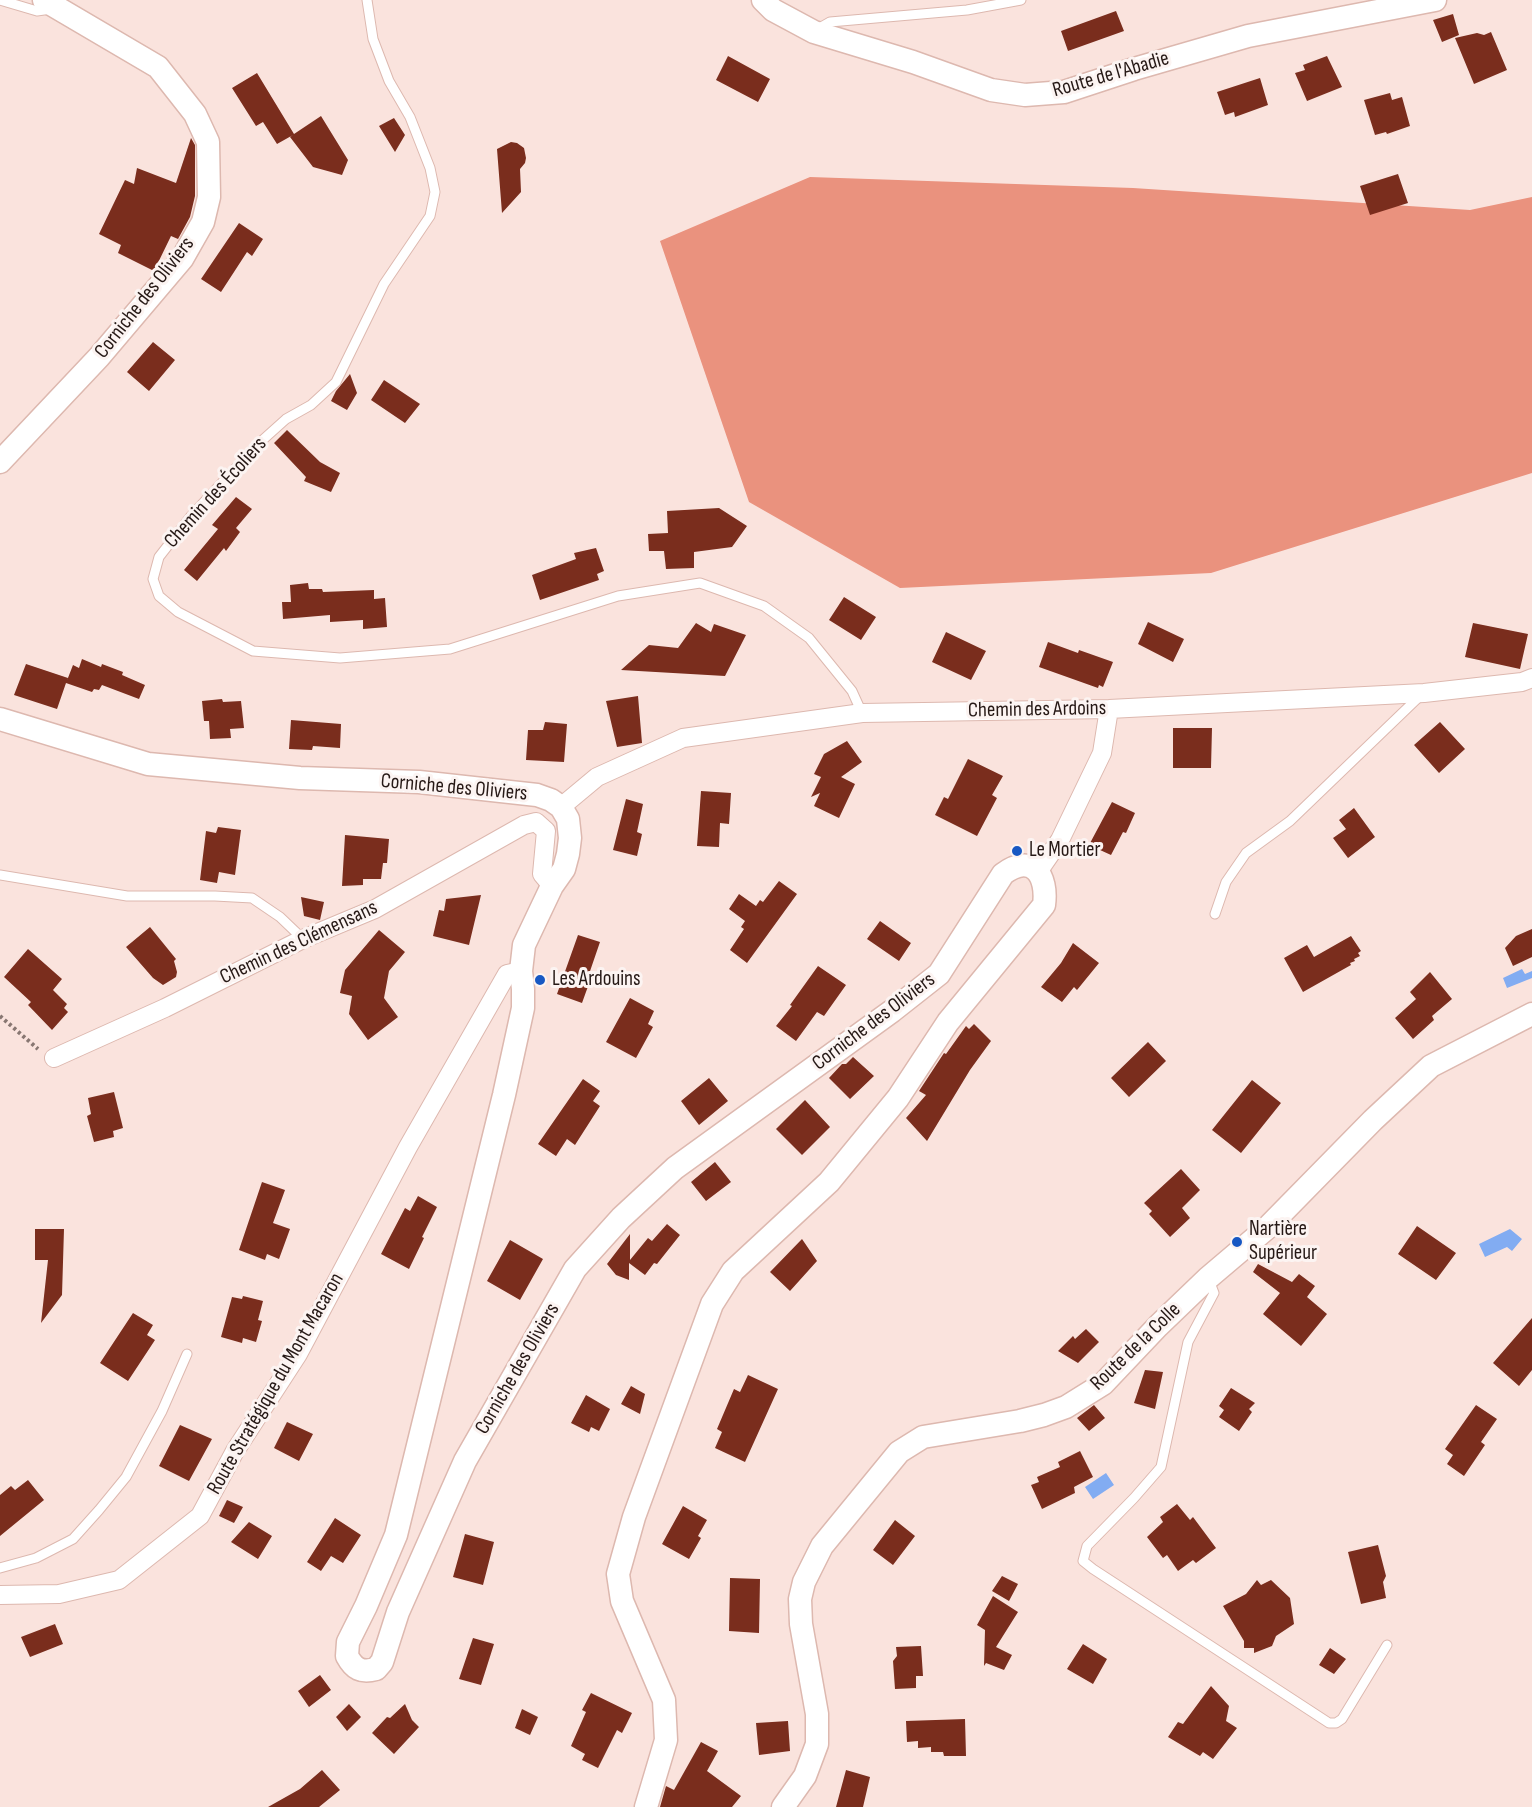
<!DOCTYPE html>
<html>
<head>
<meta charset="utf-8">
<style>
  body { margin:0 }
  canvas { display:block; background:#fae3dd }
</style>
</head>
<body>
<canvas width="1532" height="1807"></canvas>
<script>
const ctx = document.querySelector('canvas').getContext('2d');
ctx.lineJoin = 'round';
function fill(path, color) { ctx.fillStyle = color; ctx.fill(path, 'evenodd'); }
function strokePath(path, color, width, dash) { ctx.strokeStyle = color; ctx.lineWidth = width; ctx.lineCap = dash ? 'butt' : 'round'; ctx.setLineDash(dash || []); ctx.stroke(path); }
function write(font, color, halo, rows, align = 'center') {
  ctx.font = font + ' "Sofia Sans Condensed",sans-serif'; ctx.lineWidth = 6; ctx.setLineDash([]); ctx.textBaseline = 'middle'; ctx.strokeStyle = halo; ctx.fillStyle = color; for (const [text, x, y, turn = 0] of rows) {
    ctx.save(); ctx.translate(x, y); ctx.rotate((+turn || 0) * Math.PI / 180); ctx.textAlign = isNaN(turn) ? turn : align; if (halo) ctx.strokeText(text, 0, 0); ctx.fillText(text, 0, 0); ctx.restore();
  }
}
fill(new Path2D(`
  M810,177L1133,188L1470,210L1532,197V473L1211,573L900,588L749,502L660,241Z`), '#ea927e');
fill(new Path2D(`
  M1522,969L1525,974L1532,971V978L1507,988L1503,978Z
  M1510,1229L1522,1239L1512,1251L1507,1247L1485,1257L1479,1244Z
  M1106,1473L1114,1485L1093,1499L1085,1487Z`), '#82acf2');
fill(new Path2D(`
  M1116,11L1124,31L1068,51L1061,31Z
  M1453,14L1459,35L1442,42L1433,20Z
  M1491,32L1507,70L1474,84L1455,38L1477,33L1484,35Z
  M728,56L770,79L758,102L716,80Z
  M1327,56L1342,87L1307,101L1295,73L1305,70L1303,65Z
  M257,73L294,134L321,116L348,160L342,175L313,167L290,137L293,135L277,144L263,122L256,126L232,88Z
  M1260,78L1268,105L1235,117L1234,112L1225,115L1217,92Z
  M1390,93L1392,100L1402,97L1410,126L1387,134L1386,132L1375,135L1364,100Z
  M394,118L405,135L395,152L379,126Z
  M191,138L195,145V196L190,217L178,239L171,236L154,271L118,253L121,245L99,234L125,180L134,184L137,168L176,183Z
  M511,142L517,143L524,148L526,158L525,163L520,169L521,192L502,213L497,149Z
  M1398,174L1408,203L1370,215L1360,186Z
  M239,223L263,239L252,256L247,252L221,292L201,279Z
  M153,342L175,360L149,391L127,372Z
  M350,374L357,393L347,410L331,401L336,391Z
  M384,380L420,404L405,423L371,400Z
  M287,430L320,462L340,473L331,492L304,481L306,477L274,443Z
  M236,497L252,509L236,528L240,532L226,551L224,548L197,581L184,570L218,529L212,525Z
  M719,508L747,526L732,547L694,552V568L666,569L664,551H649L648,534L668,533L667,511Z
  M596,548L604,571L597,574L599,580L540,600L532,575L576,559L574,553Z
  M308,583L309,589H322L323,592L374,590V599L385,598L387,627L363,629V620L330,622V615L283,619L282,602H291L290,585Z
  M844,597L876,617L861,640L829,620Z
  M1148,622L1184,639L1173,662L1138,644Z
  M696,623L711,632L714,624L746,635L725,676L621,670L649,645L678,648Z
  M1473,623L1528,634L1520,669L1465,657Z
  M946,632L986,651L971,680L932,662Z
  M1048,642L1078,653L1079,650L1113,662L1103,687L1099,685L1098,688L1039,667Z
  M82,659L101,667L102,664L123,672L122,675L145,685L139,699L102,685L99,690L94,689L92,692L66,683L57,709L14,695L26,664L68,678L66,683L73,665L79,668Z
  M638,696L642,743L617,747L606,701Z
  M222,699L223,702L241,701L244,728L230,729L231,738L210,739L209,721H204L202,701Z
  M291,720L341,724L340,748L313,746L312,750L289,749Z
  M545,722L567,724L564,762L526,760L528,730H543Z
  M1440,722L1465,749L1439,773L1414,745Z
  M1173,728H1212L1211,768H1173Z
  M847,741L862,762L841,777L855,784L839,818L814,806L820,793L811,797L821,777L814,774L824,754Z
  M968,759L1003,776L992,795L997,798L977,836L935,815L944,797L948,799Z
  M701,791L731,793L729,824L720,823L719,847L697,846Z
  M626,799L643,804L637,832L642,834L637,856L613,850Z
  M1112,802L1135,813L1126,833L1123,832L1111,855L1089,845Z
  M1354,808L1375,837L1348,858L1333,838L1346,829L1339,820Z
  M218,827L241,830L235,875L219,872L217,883L200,880L206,831L216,833Z
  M345,835L389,839L387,863H383L381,879H363V885L342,886Z
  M779,881L797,894L747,963L730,950L744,929L741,927L745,921L729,909L739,894L756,906L760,900L763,902Z
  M481,895L469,945L433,936L439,910L444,911L446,899Z
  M301,897L324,902L320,920L304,916Z
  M880,921L911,943L899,961L867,939Z
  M150,927L176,959L174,961L177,972L176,977L163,985L153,978L126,947Z
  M1532,929V957L1513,966L1505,948L1516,936Z
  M379,930L405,952L389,971L384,998L398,1017L368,1040L349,1014L352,996L340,993L345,970Z
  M578,935L600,942L588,977L591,978L582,1003L557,994Z
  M1351,936L1361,951L1358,953L1360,956L1354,959L1355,961L1350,963L1351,965L1303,992L1284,958L1307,945L1314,957Z
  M1073,943L1099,963L1077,990L1074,987L1062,1002L1041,987L1061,963Z
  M28,949L62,979L53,990L67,1004L64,1008L68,1012L52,1030L28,1005L31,1002L4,977Z
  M818,966L846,985L824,1016L817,1012L796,1041L776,1026L792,1006L790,1005Z
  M1430,972L1452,999L1432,1016L1434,1020L1413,1039L1395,1018L1416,999L1410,992Z
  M630,998L654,1011L648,1024L653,1027L636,1058L606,1042Z
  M974,1024L991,1041L970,1070L927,1141L906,1118L926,1095L919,1091L944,1053L946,1054L966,1026L969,1029Z
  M1148,1042L1166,1061L1129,1097L1111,1078Z
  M853,1057L874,1076L850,1099L829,1078L842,1064H846Z
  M709,1078L728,1101L699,1125L681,1101Z
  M583,1079L600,1091L593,1101L600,1106L575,1145L567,1139L556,1156L538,1144Z
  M1252,1080L1281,1103L1241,1153L1212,1130Z
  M114,1092L123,1128L113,1131L114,1137L94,1142L87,1116L91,1114L88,1098Z
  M805,1100L830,1127L802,1155L776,1129Z
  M715,1162L731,1182L706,1201L691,1182Z
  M1181,1169L1200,1190L1182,1208L1190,1218L1170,1237L1149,1214L1152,1211L1144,1203Z
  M262,1182L285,1190L273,1223L290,1229L279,1259L267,1254L265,1260L239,1250Z
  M418,1196L437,1207L422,1237L424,1238L409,1269L381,1254L405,1208L410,1211Z
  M667,1224L680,1235L657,1264L654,1263L645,1275L629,1263V1280L616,1275L607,1264L630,1234V1260L648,1238L652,1241Z
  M1417,1226L1456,1253L1436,1280L1398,1254Z
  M35,1229H64L62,1295L41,1323L48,1260H35Z
  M802,1239L817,1261L790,1291L770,1272Z
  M510,1240L543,1259L520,1300L487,1281Z
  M1258,1264L1292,1282L1299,1274L1315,1286L1307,1297L1327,1314L1301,1346L1263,1314L1280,1293L1253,1272Z
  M243,1296L263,1301L258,1320L262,1321L256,1342L243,1338L242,1343L221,1337L232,1297L242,1299Z
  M133,1313L153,1325L147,1335L155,1340L128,1381L100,1363Z
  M1532,1318V1370L1519,1386L1493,1363Z
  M1086,1329L1099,1342L1078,1363L1058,1351L1073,1336L1075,1339Z
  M1145,1370L1163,1372L1155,1409L1134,1403Z
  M748,1375L778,1389L745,1462L715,1448L722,1432L717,1429L734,1389L740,1392Z
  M631,1386L645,1394L640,1414L621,1404Z
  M1231,1388L1255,1403L1249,1409L1252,1412L1239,1431L1219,1417L1224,1410L1219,1406Z
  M586,1395L610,1409L599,1431L591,1427L589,1432L571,1423Z
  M1094,1405L1105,1418L1089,1431L1077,1418Z
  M1476,1405L1497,1419L1481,1442L1485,1445L1464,1476L1447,1464L1453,1455L1445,1449Z
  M287,1422L313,1434L299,1461L274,1448Z
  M180,1425L212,1439L189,1481L159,1466Z
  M1080,1451L1093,1477L1074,1487L1075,1493L1042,1509L1031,1485L1039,1482L1037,1477L1060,1467L1058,1462Z
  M28,1480L44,1500L0,1536V1495L11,1486L15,1490Z
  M227,1500L243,1507L234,1523L219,1516Z
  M1177,1504L1190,1520L1193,1517L1216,1548L1196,1563L1193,1560L1178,1571L1167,1555L1163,1558L1147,1537L1163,1522L1160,1517Z
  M683,1506L707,1520L698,1536L701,1538L689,1559L662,1544Z
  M335,1518L361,1535L343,1563L331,1556L321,1571L307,1562Z
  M895,1520L915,1536L893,1565L873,1550Z
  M249,1522L272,1536L258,1559L231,1542Z
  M465,1534L494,1542L483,1585L453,1577Z
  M1378,1545L1386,1576L1383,1582L1386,1598L1361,1604L1348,1552Z
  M1002,1576L1018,1584L1009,1601L992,1591Z
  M730,1578L760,1579L759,1633L729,1631Z
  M1257,1580L1261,1585L1271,1580L1290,1598L1294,1624L1276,1636L1272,1646L1254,1653V1648H1244V1641L1223,1606L1246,1594Z
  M993,1596L1018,1612L996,1647L1012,1655L1004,1670L986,1663L984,1666L985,1630L977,1625Z
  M55,1624L63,1644L30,1657L21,1637Z
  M473,1638L494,1644L481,1685L459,1679Z
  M1083,1644L1107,1659L1093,1684L1067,1669Z
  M921,1646L923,1676H916V1688L895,1689L893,1661L897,1656L896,1647Z
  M1330,1648L1346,1659L1334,1674L1319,1665Z
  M320,1675L331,1690L309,1707L298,1691Z
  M1211,1686L1229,1706L1226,1721L1237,1728L1213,1759L1203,1752L1200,1756L1168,1737L1178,1722L1183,1724Z
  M591,1693L632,1713L622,1733L617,1730L598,1768L582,1760L585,1754L571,1746L586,1712L582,1710Z
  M349,1704L361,1717L347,1731L336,1717Z
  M405,1704L412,1720L419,1727L394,1754L372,1733L387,1717L390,1718Z
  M522,1709L538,1717L530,1735L515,1728Z
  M965,1719L966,1756H944L943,1752H931V1747L918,1748V1741L907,1742L906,1721Z
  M788,1721L790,1751L759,1755L756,1723Z
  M701,1742L718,1751L707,1771L741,1796L732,1807H660L666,1786L674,1790Z
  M322,1770L340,1790L319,1807H268L300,1789Z
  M846,1770L870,1777L863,1807H836Z`), '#7a2d1d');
const service = new Path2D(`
  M0,0L37,11L51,9
  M367,0L373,39L389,81L410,117L430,168L435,192L430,216L384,284L336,382L311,405L286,419L257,445L191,516L159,557L153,579L159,596L178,612L253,651L340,658L450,649L618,596L700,583L764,606L809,638L852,691L862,713
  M816,30L830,22L967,10L1021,0
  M0,875L127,896H215L252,898L280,917L303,939
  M1215,914L1226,882L1246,853L1290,821L1422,694
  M1209,1280L1214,1293L1188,1342L1161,1467L1134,1498L1087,1546L1083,1561L1093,1569L1329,1723H1336L1342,1719L1387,1645
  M0,1568L36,1558L73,1539L99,1510L126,1477L162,1411L187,1354`);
const minor = new Path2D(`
  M561,807L597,777L683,738L862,713L1109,709L1424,693L1522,682L1532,678
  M1038,872L1060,840L1102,753L1109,709
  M54,1058L165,1008L303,939L375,909L524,825L536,822L546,831L542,874L552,886
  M0,1595L59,1594L119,1580L200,1516L235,1451L298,1354L408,1147L507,974L521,971`);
const tertiary = new Path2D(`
  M763,0L773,10L814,32L913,62L991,90L1025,95L1064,92L1134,69L1248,36L1435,0
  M0,462L99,357L182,259L203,222L209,197L208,142L195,114L158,67L44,0
  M0,719L148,764L300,778L419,782L537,795L551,800L561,807L568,819L570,838L568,854L564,869L552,886L524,945L521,971L523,989V1008L504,1095L396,1535L366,1606L348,1642L347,1656C354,1669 361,1673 376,1669L382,1662L398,1612L465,1461L575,1269L621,1218L675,1168L892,1011L939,974L1003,874C1033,852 1048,876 1044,905L948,1022L898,1098L829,1182L733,1271L712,1304L634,1517L618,1574L622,1601L664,1700L666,1740L646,1807
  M783,1807L805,1776L817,1744V1714L801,1624L800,1599L804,1582L822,1546L899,1452L923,1437L1020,1421L1044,1415L1066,1407L1103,1384L1158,1326L1208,1278L1267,1228L1373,1120L1431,1066L1532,1014`);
strokePath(service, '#ddb8af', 11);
strokePath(minor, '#ddb8af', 20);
strokePath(tertiary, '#ddb8af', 25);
strokePath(new Path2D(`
  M0,1016L38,1049`), '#887772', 4, [3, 3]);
strokePath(service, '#fff', 9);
strokePath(minor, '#fff', 18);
strokePath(tertiary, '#fff', 22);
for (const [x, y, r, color] of [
  [1017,851,6,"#1758c3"],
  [540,980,6,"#1758c3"],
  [1237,1242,6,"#1758c3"]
]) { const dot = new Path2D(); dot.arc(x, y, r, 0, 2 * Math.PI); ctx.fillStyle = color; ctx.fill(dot); strokePath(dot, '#fcf4f2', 2); }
write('21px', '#261916', '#fcf4f2', [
  ["Route de l'Abadie",1111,75,-16],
  ["Corniche des Oliviers",145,298,-52],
  ["Chemin des Écoliers",216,493,-48],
  ["Chemin des Ardoins",1037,710,-1],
  ["Corniche des Oliviers",454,788,5],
  ["Chemin des Clémensans",299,943,-25],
  ["Corniche des Oliviers",874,1022,-37],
  ["Route de la Colle",1136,1347,-44],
  ["Corniche des Oliviers",518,1369,-60],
  ["Route Stratégique du Mont Macaron",276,1384,-60]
]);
write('21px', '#261916', '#fcf4f2', [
  ["Le Mortier",1029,851],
  ["Les Ardouins",552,980],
  ["Nartière",1249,1230],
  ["Supérieur",1249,1254]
], 'left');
</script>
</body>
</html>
